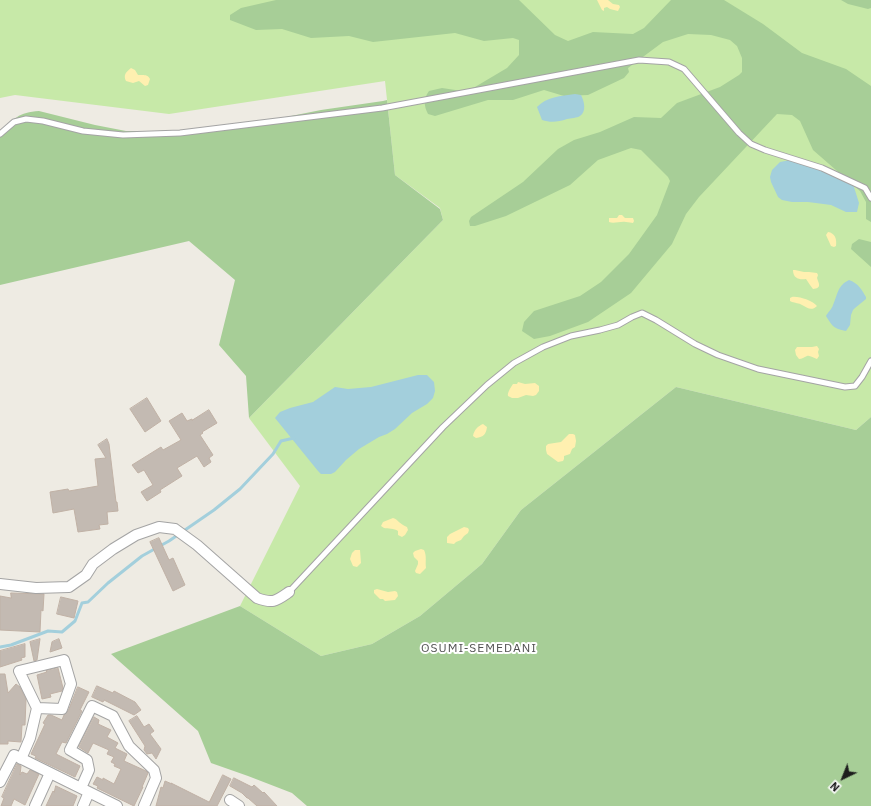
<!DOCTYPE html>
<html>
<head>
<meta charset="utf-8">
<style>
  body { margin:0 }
  #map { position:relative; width:871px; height:806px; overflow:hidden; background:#eeebe3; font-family:"IBM Plex Sans",sans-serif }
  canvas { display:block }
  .north { position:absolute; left:823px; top:758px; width:40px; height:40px; -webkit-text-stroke:3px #fff; paint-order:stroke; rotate:223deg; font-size:11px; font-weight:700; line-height:16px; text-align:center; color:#1d1d1d }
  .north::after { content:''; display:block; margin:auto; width:14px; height:18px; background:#1d1d1d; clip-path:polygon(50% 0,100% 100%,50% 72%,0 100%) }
</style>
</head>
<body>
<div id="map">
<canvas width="871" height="806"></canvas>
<div class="north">N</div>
</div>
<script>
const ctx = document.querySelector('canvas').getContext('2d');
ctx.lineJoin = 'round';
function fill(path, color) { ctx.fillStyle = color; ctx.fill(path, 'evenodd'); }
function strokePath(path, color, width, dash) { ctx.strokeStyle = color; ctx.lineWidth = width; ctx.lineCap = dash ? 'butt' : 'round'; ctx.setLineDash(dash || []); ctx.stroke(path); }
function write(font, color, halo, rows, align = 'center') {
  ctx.font = font + ' "IBM Plex Sans",sans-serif'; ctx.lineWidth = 4; ctx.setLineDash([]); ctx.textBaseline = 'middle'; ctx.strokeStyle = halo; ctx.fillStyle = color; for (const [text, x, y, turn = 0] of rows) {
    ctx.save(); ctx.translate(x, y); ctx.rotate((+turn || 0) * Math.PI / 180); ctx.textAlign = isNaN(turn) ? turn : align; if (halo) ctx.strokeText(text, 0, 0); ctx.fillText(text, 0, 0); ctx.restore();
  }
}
fill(new Path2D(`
  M0,0H871V417L856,430L676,387L521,510L482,564L420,616L372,644L321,656L240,606L300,486L249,418L443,220L440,208L395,175L385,81L169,114L15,95L0,98Z`), '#c7e9a8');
fill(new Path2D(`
  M276,0H519L555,35L568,41L593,32L633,34L644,28L671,0H724L763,24L802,53L846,69L871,86V222L866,219V202L860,191L813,150L800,121L792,115L777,114L699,197L686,214L672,244L631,293L588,322L550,336L534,339L522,331L524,322L534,311L580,296L601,282L629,254L657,215L670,181L668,177L641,150L631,148L598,160L570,185L506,216L475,226H470L469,221L471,217L523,182L558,149L574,140L600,132L634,117L661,118L677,103L720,87L739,75L742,72V58L737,46L730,40L711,35L688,34L663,42L628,68L629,72L624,78L588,95L564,96L544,90L513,100H488L435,116L428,114C424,106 423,99 429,91L442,88L462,91L475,87L507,68L519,55V40L513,38L484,41L455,33L373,42L349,36L311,38L282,29L256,30L230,20V15L241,8Z
  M841,0H871V8L868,9L848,4Z
  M387,100L395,175L440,209L443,220L249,418L246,376L219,345L235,280L189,241L0,285V133C13,119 19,112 39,111L95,125L126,131H157L226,129L321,110L383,101Z
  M859,239L871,242V267L851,249L852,244Z
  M676,387L856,430L871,417V806H307L292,793L248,776L211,763L198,731L111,654L240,606L321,656L372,644L420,616L482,564L521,510Z`), '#a7ce97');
fill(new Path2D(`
  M597,0H608L613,4L619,5L620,7L618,11L610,9L607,7L604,8V11L602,10Z
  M131,68L135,70L138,75C143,75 148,74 150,79L148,85L145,86L139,81L133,83L126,81C123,75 126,72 131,68Z
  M619,215H622L625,218H633L634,221L633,223C631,223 629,222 626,222C620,221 614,224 609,222V218H617Z
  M828,232C835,233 837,239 836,246L834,247L831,246L826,235Z
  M793,270H795L804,272H809L817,273L818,275L817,278C819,284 822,288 813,289L810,285L806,279C800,280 793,279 793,270Z
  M792,297C799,296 813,301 817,306C811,312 807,307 802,305C799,303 795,303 792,302L790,301V298Z
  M817,346L819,349L818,352L819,356L817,359C813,358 810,355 807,356C804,357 802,359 799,359L796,355L795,350L797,347H812Z
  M518,382L525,384L535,383L539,386V391L536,395L533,396L526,395L518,398H512L508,396C507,393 511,387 513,384H517Z
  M483,424L487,427C486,434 484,437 476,438L473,436C474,430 478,426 483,424Z
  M569,434H573L575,435L576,441L575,447L572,449L570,454L564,456V459L563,461L558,462L547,454L546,450V446L548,444L561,442Z
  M393,518C399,520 399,524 407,527L408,530L405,535L402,537L398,535V531C394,528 388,529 384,528L381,526L383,522Z
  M464,527L468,528L469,530L468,533L464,536L461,540L456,542L454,544L447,543V537L450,534Z
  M421,549L424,550C427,556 425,562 426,568L420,574L416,573L415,571L418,564V561L414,557L413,553L415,551Z
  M355,550H360L361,563L357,567L353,566L350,559L352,553Z
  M377,589L388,592L395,591L397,592L398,596L395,600L385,601L383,599H380L374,593V590Z`), '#fff0b0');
fill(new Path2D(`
  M575,94L581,95C584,101 587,111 580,116C577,118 571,118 567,119C558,122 551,123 542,120L537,107C546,97 561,96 575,94Z
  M790,160L817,167L829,168L844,176L853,184L859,203L857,212H846L831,205L808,202H792L782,200L778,197L771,182L770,177L772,170L780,162Z
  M849,280C858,283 862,290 866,297V299L855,308L853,310L851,315L850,325L846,331C833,328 833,327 826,316C828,312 832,309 833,305C838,294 837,286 849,280Z
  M418,375H427L434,382L435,391L433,398L427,404L412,413L395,429L387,434L379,437L359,449L346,460L335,472L331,474H321L318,471L275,418L280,412L290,408L313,402L335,387L348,389L371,387Z`), '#a3cfdc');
strokePath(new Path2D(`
  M0,647L11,645L48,631L62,632L75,621L82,603L88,602L108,583L142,556L169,541L214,510L240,489L273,454L281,441L294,438`), '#a3cfdc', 3);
const building = new Path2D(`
  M147,398L161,421L145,432L130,409Z
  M209,410L217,423L202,432L203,433L200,435L213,455L209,458L211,462L204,467L197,456L177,468L182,476L160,490L161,492L147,501L141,492L153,485L144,470L138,473L132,465L161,447L163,450L181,440L169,421L182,413L187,421L192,419V420Z
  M107,439L109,444L116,502H117L118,511L107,512L108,524L99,525L100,529L78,532L74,509L53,513L50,492L68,489L69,491L98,486L95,459L106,458L98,445Z
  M159,538L169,560L173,558L185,585L173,591L150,542Z
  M11,593L44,594L43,611L41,610L40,632L0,630V596L11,598Z
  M61,597L78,601L74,618L57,614Z
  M40,639L37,660L34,661L30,642Z
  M59,639L62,648L50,652L52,642Z
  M25,644V657L21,658L22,660L0,667V651Z
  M58,668L63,688L62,691L50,694L51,697L42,699L37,675L47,672L46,671Z
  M0,674H5L8,693L16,684L20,687L26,699L25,725H22L21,742L8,741V744H0Z
  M97,686L113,693L114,691L135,702L141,710L134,715L104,700L103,702L92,697Z
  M78,687L89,692L80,710L82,711L66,743L62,742L56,754L80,766L75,777L35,758L36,756L31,754L45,724L43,723L48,715H51L62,720L64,715L68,711Z
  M137,716L144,727L149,724L154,731L150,734L161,749L156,759L152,753L147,754L144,750L145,746L129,721Z
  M94,717L99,720L98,724L111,730L107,737L118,743L115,748L127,754L124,761L146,771L148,773L142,787H143L134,806L97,788L98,786L93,784L97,777L103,780V778L114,784L121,769L114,766L115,764L111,762L114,757L107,754L109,750L93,743L88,753L79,747Z
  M17,764L21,766L20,775L22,772L27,774L30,770L39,774L25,805L14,799L11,806H1L4,798L2,797Z
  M223,775L231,779L217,806H156L161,787L163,788L165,781L172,784L171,783L209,802Z
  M234,778L252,787L254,785L263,793L264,792L277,806H257L248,798H247L242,793L230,786Z
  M56,786L77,796L73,806H46L53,791L54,792Z`);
fill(building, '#c3bab2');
strokePath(building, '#c0b1a5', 1);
const lane = new Path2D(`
  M0,134L14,122L26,119L43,121L83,131L123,135L180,133L382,108L639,60L669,62L684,69L739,133L751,144L765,150L822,168L865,188L871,198
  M289,592L443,427L487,385L514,363L543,347L571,336L600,330L618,325L632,317L642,313L656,320L695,344L718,355L758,369L845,387L855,386L862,377L871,361`);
const street = new Path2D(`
  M0,584L36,588L69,587L86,575L93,564L113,549L136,535L159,527L175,529L197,545L257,598C273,604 276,601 289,592
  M21,759L30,738L37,708L19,671L64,660L71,684L62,709L37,708
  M0,782L14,755L117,806
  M81,788L89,770L87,760L70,750L92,706L113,716L129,746L154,770L156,778L144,806
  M230,800L239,806
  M35,806L50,773
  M83,806L89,792`);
strokePath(lane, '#a4a4a4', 7);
strokePath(street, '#a4a4a4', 12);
strokePath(lane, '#fff', 5);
strokePath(street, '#fff', 10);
ctx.letterSpacing = '1px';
write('12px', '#505050', '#fff', [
  ["OSUMI-SEMEDANI",479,649]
]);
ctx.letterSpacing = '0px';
</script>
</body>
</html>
